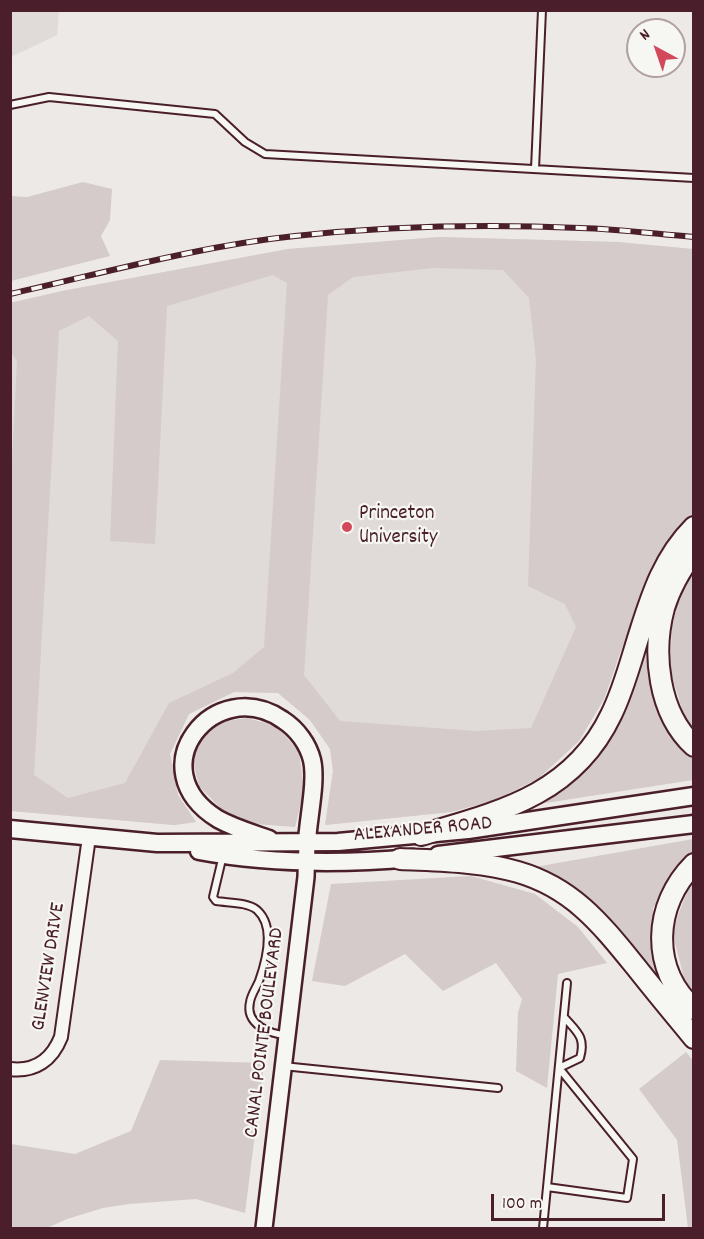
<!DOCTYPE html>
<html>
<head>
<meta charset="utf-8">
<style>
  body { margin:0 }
  #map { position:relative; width:704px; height:1239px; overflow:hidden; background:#ece9e6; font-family:Dekko,sans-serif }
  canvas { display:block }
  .frame { position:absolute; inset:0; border:12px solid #4a1f2b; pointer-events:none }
  .north { position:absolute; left:626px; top:18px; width:60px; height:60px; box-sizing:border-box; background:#f6f6f2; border:2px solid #b1a0a2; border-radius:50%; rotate:320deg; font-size:16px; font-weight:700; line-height:24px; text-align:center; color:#4a1f2b }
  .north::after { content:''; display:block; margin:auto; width:21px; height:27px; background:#d1495b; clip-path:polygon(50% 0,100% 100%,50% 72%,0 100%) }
  .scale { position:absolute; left:491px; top:1194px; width:174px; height:27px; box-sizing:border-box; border:3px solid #4a1f2b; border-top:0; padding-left:8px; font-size:18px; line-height:21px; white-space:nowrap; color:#4a1f2b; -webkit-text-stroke:4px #f6f6f2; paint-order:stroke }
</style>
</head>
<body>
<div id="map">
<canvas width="704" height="1239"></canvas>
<div class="frame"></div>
<div class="north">N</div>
<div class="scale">100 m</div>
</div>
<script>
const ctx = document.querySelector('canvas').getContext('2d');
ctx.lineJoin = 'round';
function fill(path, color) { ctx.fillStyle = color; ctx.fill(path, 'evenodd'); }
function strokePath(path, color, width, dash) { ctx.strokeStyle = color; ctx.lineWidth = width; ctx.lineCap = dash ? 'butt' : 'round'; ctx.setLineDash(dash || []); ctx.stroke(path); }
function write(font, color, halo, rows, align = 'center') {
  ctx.font = font + ' Dekko,sans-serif'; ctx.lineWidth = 4.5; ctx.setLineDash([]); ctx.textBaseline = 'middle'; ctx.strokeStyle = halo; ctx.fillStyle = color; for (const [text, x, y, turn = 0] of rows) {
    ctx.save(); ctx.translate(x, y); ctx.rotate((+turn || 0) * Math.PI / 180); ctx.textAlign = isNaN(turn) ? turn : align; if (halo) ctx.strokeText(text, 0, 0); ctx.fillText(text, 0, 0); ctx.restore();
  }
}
fill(new Path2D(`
  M11,10L59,11L57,35L11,57Z
  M439,237L618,242L693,249V518L672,536L646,579L604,699L579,741L539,778L495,800L451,812L325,825L333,771L330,749L310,720L278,693L234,692L189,714L170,754L178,795L196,822L174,825L11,811L10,303L62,291L288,249Z`), '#e0dad8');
fill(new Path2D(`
  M83,182L112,189L110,220L101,236L110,256L11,281V196L27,197Z
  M439,237L618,242L693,249V518L672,536L646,579L604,699L579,741L539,778L495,800L451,812L325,825L333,771L330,749L310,720L278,693L234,692L189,714L170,754L178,795L196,822L174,825L11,811L10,501L17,361L11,352L10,303L62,291L288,249ZM433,268L503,270L529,298L536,360L528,586L565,604L576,627L531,728L475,731L340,721L304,675L328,295L353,277ZM273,275L287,283L264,647L233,673L169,703L125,783L68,798L34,775L59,331L89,316L118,341L110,541L155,544L167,306Z
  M693,573V731L687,725L670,670L672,627L680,592Z
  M647,636L672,731L693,753V780L533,805L608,737Z
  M247,718L277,726L299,752L304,790L295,827L255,824L223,811L199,786L191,754L213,723Z
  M693,839V852L679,865L653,908L662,985L607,917L573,887L535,867Z
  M471,876L535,894L578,927L607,963L558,974L547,1088L516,1071L518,1013L522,999L496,963L443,991L405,954L345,986L312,981L331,884Z
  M693,884V990L685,982L672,931L687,892Z
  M686,1052L694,1062L693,1228H688L677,1140L639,1089Z
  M160,1060L264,1063L245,1213L196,1199L129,1204L103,1208L67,1219L47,1228H11V1144L75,1154L131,1131Z`), '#d4cbca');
const service = new Path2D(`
  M10,105L49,97L215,114L245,142L265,154L694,178
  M535,169L542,10
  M223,855L213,897L216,901C229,903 247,902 257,910C276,927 266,961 259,981C256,988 251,995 250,1002C245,1024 269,1034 286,1035
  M283,1066L498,1088
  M559,1068L580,1058C586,1037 577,1032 564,1017
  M547,1187L627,1198L633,1159L559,1068
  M543,1228L567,983`);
const minor = new Path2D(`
  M10,1069C35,1072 52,1060 61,1037L89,837`);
const tertiary = new Path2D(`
  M264,1228L306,877L307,842`);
const secondary = new Path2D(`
  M10,829L157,843L338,842L468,830L694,796
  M269,839C252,833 234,828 218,819C137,769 215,673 283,720C297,729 308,744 312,760C317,781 308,819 307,842
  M199,851C268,864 343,864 413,858
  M438,855L694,824`);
const trunk = new Path2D(`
  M694,551C681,569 670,588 664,608C652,653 658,713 694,746
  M421,835C499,812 573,795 611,715C624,689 631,660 640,632C652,594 664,557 694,527
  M400,859C439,861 480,861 518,872C573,888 601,924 636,967C655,991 674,1014 694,1038
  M694,864C653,905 650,969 694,1009`);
strokePath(service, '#4a1f2b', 10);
strokePath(minor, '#4a1f2b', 16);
strokePath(tertiary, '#4a1f2b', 20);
strokePath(secondary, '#4a1f2b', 21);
strokePath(trunk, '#4a1f2b', 24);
strokePath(service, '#f6f6f2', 6);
strokePath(minor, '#f6f6f2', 12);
strokePath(tertiary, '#f6f6f2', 15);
strokePath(secondary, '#f6f6f2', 16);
strokePath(trunk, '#f6f6f2', 20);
const rail = new Path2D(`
  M10,294C104,273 199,246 295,236C389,226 486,224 580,228C618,229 656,234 694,237`);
strokePath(rail, '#4a1f2b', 6);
strokePath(rail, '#f6f6f2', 4, [11]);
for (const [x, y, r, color] of [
  [347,527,6,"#d1495b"]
]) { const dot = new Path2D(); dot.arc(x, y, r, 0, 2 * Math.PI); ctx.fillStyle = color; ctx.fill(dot); strokePath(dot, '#f6f6f2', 2); }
write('21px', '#4a1f2b', '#f6f6f2', [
  ["Princeton",359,515],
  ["University",359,539]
], 'left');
write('21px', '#4a1f2b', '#f6f6f2', [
  ["ALEXANDER ROAD",423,831,-5],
  ["GLENVIEW DRIVE",50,967,-81],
  ["CANAL POINTE BOULEVARD",266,1033,-83]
]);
</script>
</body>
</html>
